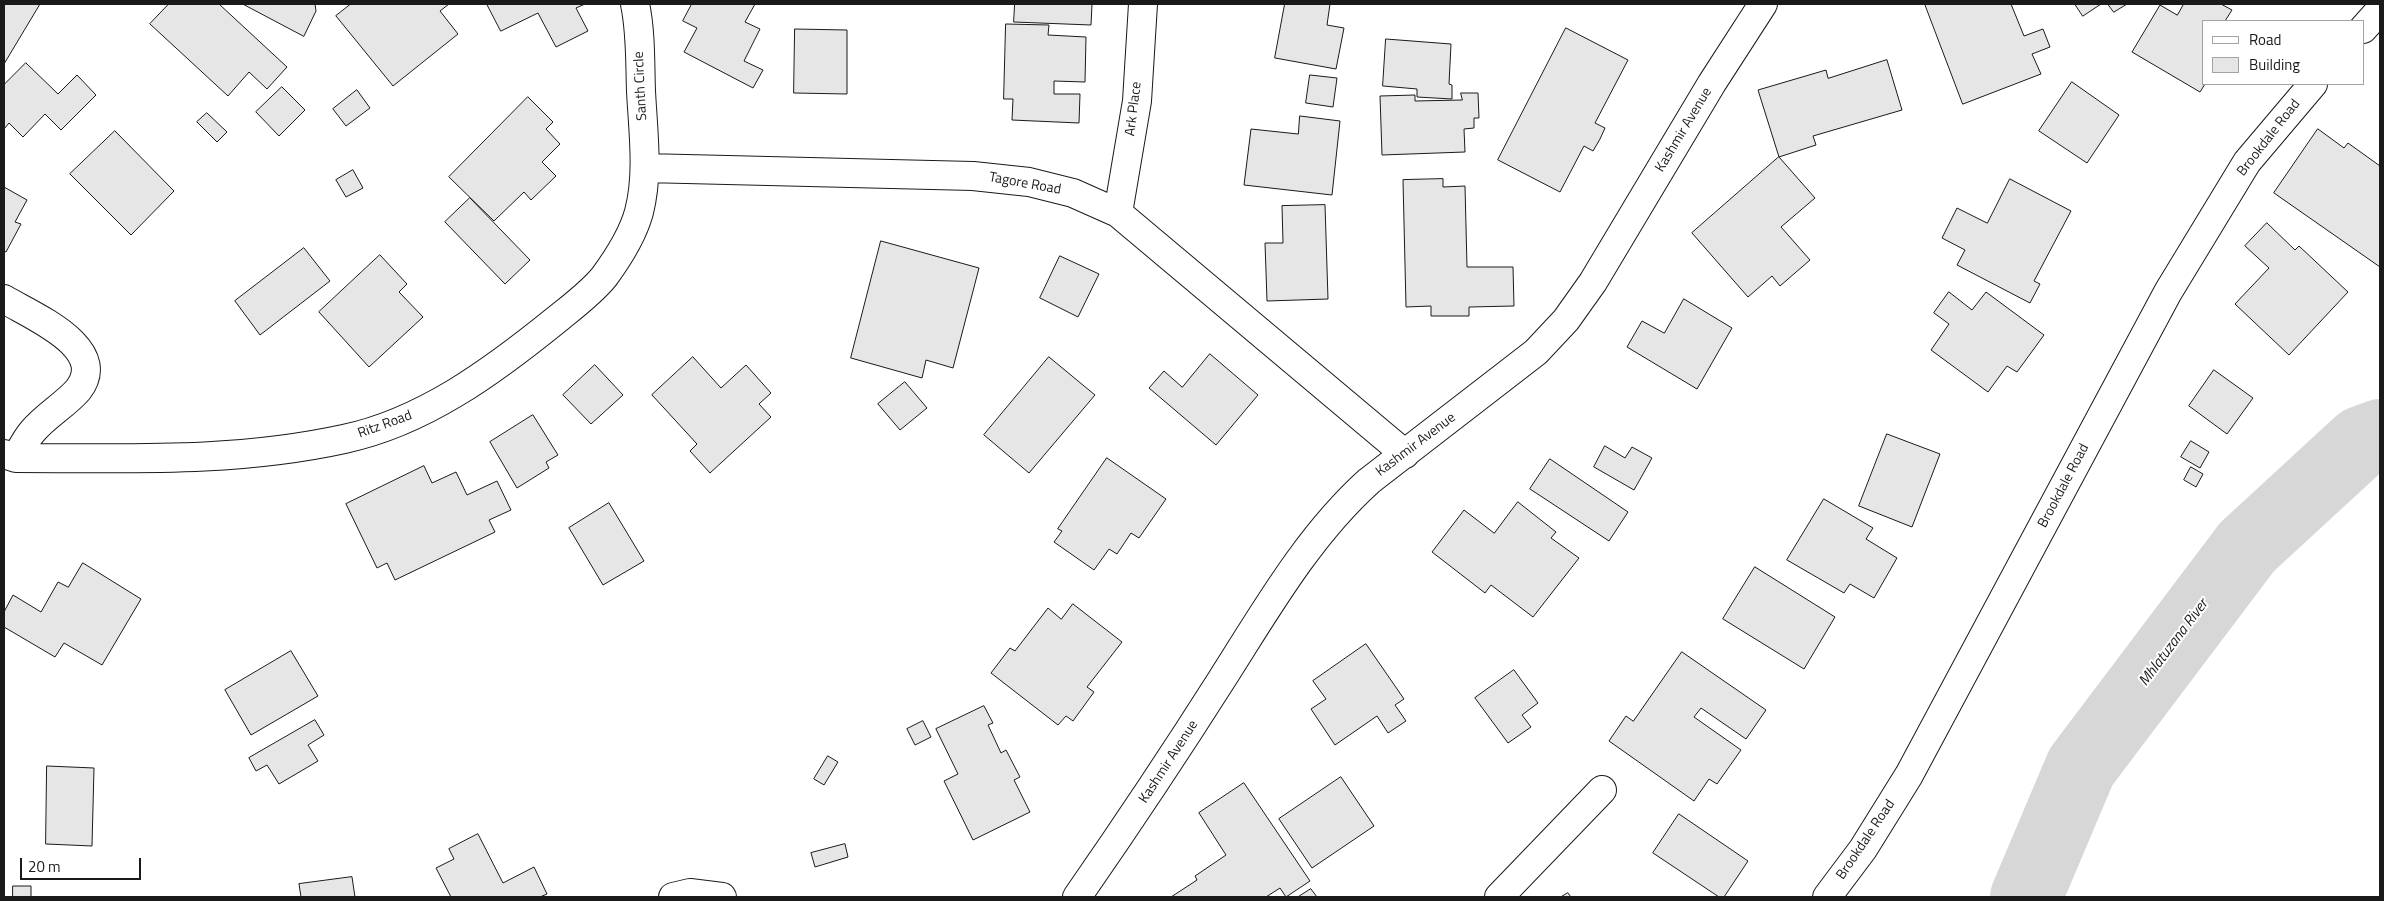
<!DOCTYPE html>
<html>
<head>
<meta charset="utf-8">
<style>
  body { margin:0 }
  #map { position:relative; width:2384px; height:901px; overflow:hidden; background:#fff; font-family:"Titillium Web",sans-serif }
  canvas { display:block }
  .frame { position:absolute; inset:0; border:5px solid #1a1a1a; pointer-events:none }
  .legend { position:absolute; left:2202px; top:20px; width:162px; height:65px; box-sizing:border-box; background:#fff; border:1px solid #a3a3a3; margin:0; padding:6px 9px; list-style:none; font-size:15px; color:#1a1a1a }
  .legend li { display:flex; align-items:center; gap:10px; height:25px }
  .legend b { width:25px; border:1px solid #a3a3a3 }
  .scale { position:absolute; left:20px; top:858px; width:121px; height:22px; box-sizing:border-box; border:2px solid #1a1a1a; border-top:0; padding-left:6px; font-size:15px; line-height:18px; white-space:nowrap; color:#1a1a1a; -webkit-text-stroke:4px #fff; paint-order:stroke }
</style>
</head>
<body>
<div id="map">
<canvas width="2384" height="901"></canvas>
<div class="frame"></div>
<ul class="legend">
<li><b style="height:6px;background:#fff"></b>Road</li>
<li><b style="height:14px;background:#e6e6e6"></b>Building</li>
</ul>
<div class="scale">20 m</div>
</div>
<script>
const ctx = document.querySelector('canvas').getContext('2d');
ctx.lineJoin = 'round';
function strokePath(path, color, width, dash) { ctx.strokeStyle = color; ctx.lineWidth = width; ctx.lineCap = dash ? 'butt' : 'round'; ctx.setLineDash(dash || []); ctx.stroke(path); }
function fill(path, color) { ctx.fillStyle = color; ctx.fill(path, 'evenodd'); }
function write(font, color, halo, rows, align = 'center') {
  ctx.font = font + ' "Titillium Web",sans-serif'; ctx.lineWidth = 4; ctx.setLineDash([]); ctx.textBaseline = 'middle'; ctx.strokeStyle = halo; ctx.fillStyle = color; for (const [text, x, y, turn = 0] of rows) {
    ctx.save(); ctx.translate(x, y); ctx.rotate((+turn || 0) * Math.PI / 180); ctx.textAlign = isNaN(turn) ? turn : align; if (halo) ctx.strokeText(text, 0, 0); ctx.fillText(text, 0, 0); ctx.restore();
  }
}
strokePath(new Path2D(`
  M2026,897L2081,767L2247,547L2361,442L2380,435`), '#d7d7d7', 72);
const building = new Path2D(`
  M4,4H40L4,64Z
  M169,4H219L287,67L267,89L249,72L228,96L150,24Z
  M243,4H315L316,11L304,36Z
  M351,4H449L440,11L458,34L393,86L336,16Z
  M487,4H585L576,8L588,31L556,47L538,13L501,31Z
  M692,4H755L745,22L760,29L744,61L763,70L753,88L684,52L697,28L683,21Z
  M1015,4H1092L1091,25L1014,22Z
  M1285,4H1330L1327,25L1344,28L1336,69L1275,58Z
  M1925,4H2011L2024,36L2043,29L2050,47L2032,54L2041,74L1963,104Z
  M2075,4H2101L2083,16Z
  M2108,4H2127L2114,12Z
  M2184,4H2221L2232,10L2225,21H2203V84H2205L2200,92L2132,52L2160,5L2177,15Z
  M1006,24L1049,25L1048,35L1086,37L1085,82L1054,81V94H1080L1079,123L1012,120L1013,99H1004Z
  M1566,28L1628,60L1595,123L1605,128L1600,139L1593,151L1584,146L1560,192L1498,160Z
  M795,29L847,30V94L794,93Z
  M1386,39L1451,44L1449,84L1452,85V99L1417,97V89L1383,86Z
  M1887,60L1902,110L1813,136L1816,145L1779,157L1758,90L1826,70L1828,78Z
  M26,63L58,94L77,75L96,95L61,130L45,114L23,137L9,123L4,129V85Z
  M1310,75L1337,78L1333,107L1306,103Z
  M2072,82L2119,115L2087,163L2039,131Z
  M282,87L305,110L279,136L256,112Z
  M357,90L370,108L346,126L333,109Z
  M1461,93H1478L1479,118H1474V128L1464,129L1465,152L1382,155L1380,96L1415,95V101L1462,100Z
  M528,97L553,122L546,129L560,144L542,162L556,176L531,200L524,192L494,221L449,177Z
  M207,113L227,132L217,142L197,122Z
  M1300,116L1340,121L1332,195L1244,185L1251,129L1298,134Z
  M2318,129L2344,148L2348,143L2380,166V267L2274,193Z
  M115,131L174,191L131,235L70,174Z
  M1779,157L1815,198L1781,227L1810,260L1780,286L1772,276L1748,297L1692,233Z
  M353,170L363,188L346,197L336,180Z
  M1443,179V187L1465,186L1467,267H1513L1514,306L1469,307V316H1431V306L1406,307L1403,180Z
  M2010,179L2071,211L2034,281L2040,284L2030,303L1957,265L1965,250L1942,238L1957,208L1987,223Z
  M4,187L27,200L15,222L21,224L6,252L4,251Z
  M470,198L530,260L505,284L445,222Z
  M1325,205L1328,299L1267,301L1265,243H1283L1282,206Z
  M2267,223L2295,250L2299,246L2348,292L2289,355L2235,304L2269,268L2245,246Z
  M881,241L979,268L953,368L926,360L922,378L851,358Z
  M304,248L330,281L260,335L235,301Z
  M380,255L407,284L399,292L423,317L369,367L319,312Z
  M1060,256L1099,274L1078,317L1040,298Z
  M1949,292L1972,310L1986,292L2044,335L2017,372L2007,366L1988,392L1931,350L1949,324L1934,313Z
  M1684,299L1732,328L1697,389L1627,347L1642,321L1664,333Z
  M1210,354L1258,395L1216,445L1149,388L1164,371L1182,387Z
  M693,357L721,388L746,365L771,393L759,404L771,417L710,473L690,451L697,444L652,395Z
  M1049,357L1095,395L1029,473L984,435Z
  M595,365L623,395L591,424L563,395Z
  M2214,370L2253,398L2227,434L2189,406Z
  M905,382L927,408L900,430L878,404Z
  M533,415L558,455L546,462L549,468L517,488L490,442Z
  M1887,434L1940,454L1912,527L1859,506Z
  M2191,441L2209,452L2200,468L2181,457Z
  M1605,446L1625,458L1632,447L1652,458L1634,490L1594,467Z
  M1107,458L1166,499L1139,538L1131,533L1117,554L1109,549L1094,570L1054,542L1062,531L1058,529Z
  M1550,459L1628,512L1609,541L1530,489Z
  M424,466L432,483L456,472L467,495L497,481L511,510L489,520L495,532L395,580L387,563L377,568L346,504Z
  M2191,467L2203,474L2196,487L2184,480Z
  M1824,499L1873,528L1866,539L1897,558L1874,598L1850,584L1844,593L1787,560Z
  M1518,502L1556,532L1551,538L1579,558L1533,617L1491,585L1485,593L1432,552L1464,510L1494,533Z
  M609,503L644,561L603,585L569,528Z
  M83,563L141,599L102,665L64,643L55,657L4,627V612L13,595L41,612L58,582L68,587Z
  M1755,567L1835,617L1804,669L1723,619Z
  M1073,604L1122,642L1087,687L1094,692L1073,721L1066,716L1058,725L991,673L1010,648L1015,651L1048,608L1061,619Z
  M1366,644L1404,699L1395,705L1406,721L1388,733L1377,716L1335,745L1311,709L1326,699L1313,681Z
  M291,651L318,696L251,735L225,690Z
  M1682,652L1766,710L1746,739L1701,708L1694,717L1741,750L1717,784L1709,779L1694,801L1609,741L1626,716L1633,721Z
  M1514,670L1538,703L1522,715L1531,727L1508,743L1475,698Z
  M984,706L993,723L988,725L1001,753L1006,750L1020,777L1014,780L1030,812L973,840L944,781L958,774L936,729Z
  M315,720L324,735L308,745L318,761L279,784L267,765L256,771L249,758Z
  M923,721L931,737L915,745L907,729Z
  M828,756L838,762L824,785L814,779Z
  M47,766L94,768L92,846L46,844Z
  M1341,777L1374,826L1312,868L1279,819Z
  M1244,783L1310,881L1286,897L1280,888L1266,897H1171L1197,880L1195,876L1226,855L1199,813Z
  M1679,814L1748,861L1724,897H1719L1653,853Z
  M478,834L503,883L534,867L547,894L540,897H451L436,868L454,859L449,849Z
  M845,844L848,857L815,867L811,853Z
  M352,877L355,897H301L299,884Z
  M13,886H31V897H13Z
  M1311,889L1317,897H1298Z
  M1568,893L1571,897H1561Z`);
fill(building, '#e6e6e6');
strokePath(building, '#1a1a1a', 1);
const minor = new Path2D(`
  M2363,29L2380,10
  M645,168L973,176L1029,182L1073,193L1118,213L1405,454
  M1118,213L1137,101L1143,4
  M4,299C32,316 111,348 78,390C65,405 45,416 32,432C26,439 21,449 16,458
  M4,454L16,458C127,458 234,463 344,439C424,422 493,371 556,320C572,307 591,293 604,277C618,258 633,234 639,212C649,173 643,131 641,91C640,63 641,32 635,4
  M673,897L690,893L722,897
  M1077,897C1127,825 1175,753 1222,679C1266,610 1308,536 1369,481L1536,352L1566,320L1593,282L1712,83L1763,4
  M1499,897L1602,790
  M1827,897L1863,849L1909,775L2168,292L2247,162L2313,84`);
strokePath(minor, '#1a1a1a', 30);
strokePath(minor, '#fff', 28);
write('14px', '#1a1a1a', '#fff', [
  ["Santh Circle",641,86,-93],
  ["Ark Place",1134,109,-83],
  ["Kashmir Avenue",1684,130,-59],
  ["Brookdale Road",2269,138,-52],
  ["Tagore Road",1025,184,10],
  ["Ritz Road",385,425,-20],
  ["Kashmir Avenue",1416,445,-37],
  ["Brookdale Road",2064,486,-62],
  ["Kashmir Avenue",1169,762,-57],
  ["Brookdale Road",1866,840,-56]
]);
write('italic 15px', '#1a1a1a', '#fff', [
  ["Mhlatuzana River",2174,643,-53]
]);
</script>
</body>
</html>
